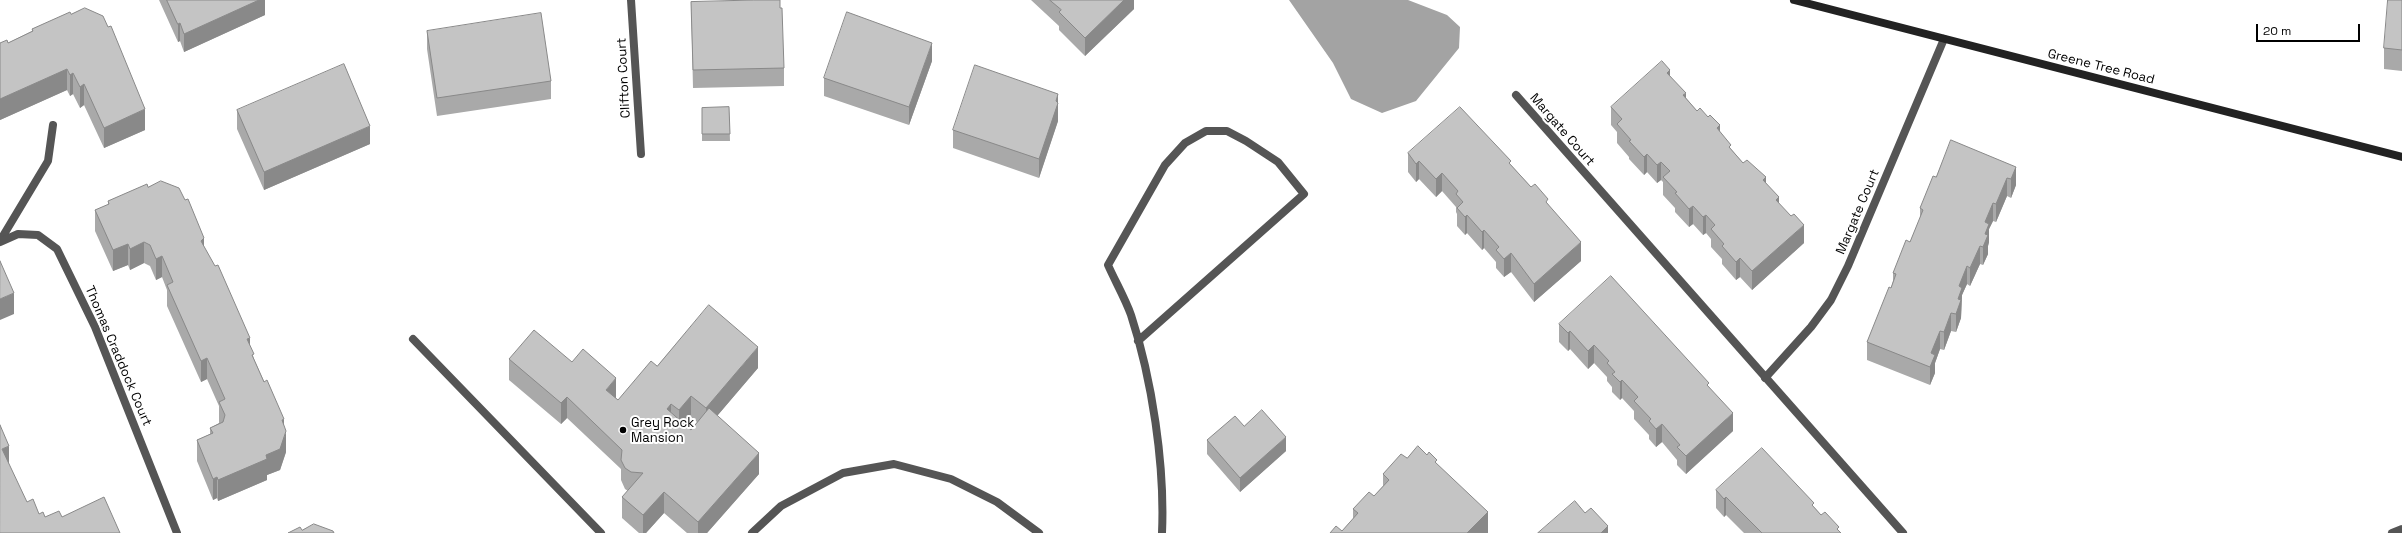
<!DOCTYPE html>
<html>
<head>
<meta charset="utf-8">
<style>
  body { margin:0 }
  #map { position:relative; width:2402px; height:533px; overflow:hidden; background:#fff; font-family:"Space Grotesk",sans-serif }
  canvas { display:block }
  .scale { position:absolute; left:2256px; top:24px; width:104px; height:18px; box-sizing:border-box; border:2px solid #000; border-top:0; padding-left:5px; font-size:12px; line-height:14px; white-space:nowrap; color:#000; -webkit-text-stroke:3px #fff; paint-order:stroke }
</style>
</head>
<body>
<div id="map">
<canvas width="2402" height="533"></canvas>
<div class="scale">20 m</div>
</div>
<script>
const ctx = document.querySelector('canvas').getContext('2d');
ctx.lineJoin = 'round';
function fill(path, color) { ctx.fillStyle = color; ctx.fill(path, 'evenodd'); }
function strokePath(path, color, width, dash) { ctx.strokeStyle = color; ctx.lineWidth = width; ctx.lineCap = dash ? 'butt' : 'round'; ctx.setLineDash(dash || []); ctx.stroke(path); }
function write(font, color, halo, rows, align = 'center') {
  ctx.font = font + ' "Space Grotesk",sans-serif'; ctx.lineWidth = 4; ctx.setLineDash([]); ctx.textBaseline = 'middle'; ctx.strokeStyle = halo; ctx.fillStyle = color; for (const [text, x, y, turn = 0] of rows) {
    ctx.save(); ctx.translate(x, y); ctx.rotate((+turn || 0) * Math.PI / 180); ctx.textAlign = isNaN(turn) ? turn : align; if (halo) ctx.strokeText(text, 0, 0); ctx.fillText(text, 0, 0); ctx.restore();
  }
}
fill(new Path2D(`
  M1289,0H1408L1447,15L1460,27L1459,48L1416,101L1382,113L1351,99L1333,63Z`), '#a3a3a3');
strokePath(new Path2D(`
  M0,241L48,161L53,125
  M413,339L601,533
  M1138,341L1304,194L1278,162L1246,141L1227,131H1206L1185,143L1165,165L1108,265C1115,281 1125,298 1131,315C1152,379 1165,465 1162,533
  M752,533L781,506L843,473L894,464L951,479L997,502L1039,533
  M2392,533L2402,529`), '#555', 8);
strokePath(new Path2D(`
  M631,0L641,154
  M1516,95L1903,533
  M0,242L18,234L38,235L57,249L95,327L177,533
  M1765,378L1811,327L1831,300L1848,266L1944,39`), '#555', 8);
strokePath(new Path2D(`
  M1794,0L2402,157`), '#222', 8);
fill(new Path2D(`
  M159,0H265V15L184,52L180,41L178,42Z
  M1031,0H1134V9L1085,56L1059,30V26Z
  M2402,0V71L2384,69V48Z
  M691,2L784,68V86L693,88Z
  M71,14L145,130L104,148L84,105L80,108L73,94L70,96L67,90L0,120V43H8L32,31V29Z
  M427,31L551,81V99L437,116L427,49Z
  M932,61L909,125L824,96V78Z
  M1670,76L1686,98L1697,111L1720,132L1731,149L1743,163L1766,183L1804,243L1752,290L1740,277L1736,280L1722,264V259L1711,247V239L1706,233L1703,235L1693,224L1689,227L1675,212V208L1663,195V182L1661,180L1657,183L1647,172L1644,175L1629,159V157L1617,143V132L1611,125V107Z
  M1058,94V121L1039,178L953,148V130Z
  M729,107L730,141H702V108Z
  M237,110L370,144L264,190L237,129Z
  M1408,153L1511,165L1531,187L1548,204L1581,261L1534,302L1511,272L1504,277L1496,268V262L1484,248L1482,250L1467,233L1465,235L1457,226V214L1456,212V207L1442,191L1436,197L1419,179L1416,182L1408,172Z
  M2016,167V185L2011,198L2007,196L1996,222L1993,221L1989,229V242L1988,246V254L1983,265L1980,264L1970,286L1967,284L1962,295L1961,318L1956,332L1951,331L1944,350L1940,349L1935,363V373L1930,385L1867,360V342L1891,288L1893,281V273L1910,242L1920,219V208L1936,177Z
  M148,187L204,247L250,346L254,359L284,426L286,452L280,470L267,475V480L218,501L217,498L213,500L197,461V440L210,434V428L219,423V406L207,379L201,382L167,306V290L162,277L156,280L150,266L144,263L130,270L128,265L113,271L95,231V210L108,205V201Z
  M1559,324L1709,387L1733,431L1686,474L1677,465V460L1662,442L1656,447L1649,439V435L1634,419V411L1622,398L1620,400L1612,392V387L1607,381V377L1594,363L1588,369L1570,349L1568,351L1559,342Z
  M509,359L572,362L618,400L657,366L758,368L717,416L759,474L707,533H687L664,513L646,533H639L622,518V497L628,491L625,489L621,480V469L567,418L561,424L509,380ZM691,417L697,422L691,430L685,424Z
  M1244,426L1286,451L1240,492L1207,454V440Z
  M1437,465L1488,533L1342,531L1353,519V509L1374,496L1383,486V474Z
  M1716,490L1814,507L1821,515L1841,533H1744L1726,515L1724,517L1716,508Z`), '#a9a9a9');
fill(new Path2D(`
  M259,0H265V15L184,52V34Z
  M1124,0H1134V9L1085,56V38Z
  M180,23V41L178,42V24Z
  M932,43V61L909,125V107Z
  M67,69V90L0,120V99Z
  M1670,70V88L1667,73Z
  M73,73V94L70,96V75Z
  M84,84V105L80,108V87Z
  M1686,93V111L1683,95Z
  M1058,94V121L1039,178V159Z
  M145,109V130L104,148V128Z
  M1720,125V143L1717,128Z
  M370,126V144L264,190V172Z
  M1647,154V172L1644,175V157Z
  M1419,161V179L1416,182V164Z
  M1661,162V180L1657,183V165Z
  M2016,167V185L2011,198V179Z
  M1442,173V191L1436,197V179Z
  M1766,177V196L1763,180Z
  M2007,178V196L1996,222V204Z
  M1779,197V215L1776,200Z
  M1993,203V221L1989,229V242L1988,246V254L1983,265V247L1985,222Z
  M1693,206V224L1689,227V209Z
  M1467,215V233L1465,235V217Z
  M1706,215V233L1703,235V217Z
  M1804,225V243L1752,290V271Z
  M1484,230V248L1482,250V232Z
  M204,238V259L201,241Z
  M144,242V263L130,270V249Z
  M1581,242V261L1534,302V284Z
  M128,244V265L113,271V250Z
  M1980,246V264L1970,286V268Z
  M1511,253V272L1504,277V259Z
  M162,256V277L156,280V259Z
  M1740,258V277L1736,280V262Z
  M1967,266V284L1962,295L1961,318L1956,332V314L1959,286Z
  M14,293V314L0,320V299Z
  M1951,313V331L1944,350V332Z
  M1570,331V349L1568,351V333Z
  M1940,331V349L1935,363V373L1930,385V367L1931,353Z
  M250,338V359L247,339Z
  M1594,345V363L1588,369V351Z
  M758,347V368L706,429V408Z
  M207,358V379L201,382V361Z
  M616,378V399L606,390Z
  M1622,380V398L1620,400V382Z
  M691,396V417L679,431V410Z
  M567,397V418L561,424V403Z
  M671,404V424L667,409Z
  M1733,413V431L1686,474V456Z
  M284,419V438L286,431V452L280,470L267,475V480L218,501V480L266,455L282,420Z
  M1662,424V442L1656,447V429Z
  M1286,437V451L1240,492V478Z
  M9,446V467L2,449Z
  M759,453V474L707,533H698V522Z
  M217,477V498L213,500V479Z
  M664,492V513L646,533H643V515Z
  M1726,497V515L1724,517V499Z
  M1488,512V533H1467Z
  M1608,526V533H1600Z`), '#898989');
const building = new Path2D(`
  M167,0H259L184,34L180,23L178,24Z
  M754,0H780V8H782L784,68L693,70L691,2Z
  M1050,0H1124L1085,38L1059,12L1061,10Z
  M2388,0H2402V50L2384,48Z
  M85,8L103,16L108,27L111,26L145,109L104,128L84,84L80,87L73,73L70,75L67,69L0,99V43L7,40L8,43L33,31L32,29L70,12L71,14Z
  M847,12L932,43L909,107L824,78Z
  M541,13L551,81L437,98L427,31Z
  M1662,61L1670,70L1667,73L1686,93L1683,95L1697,111L1700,108L1708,117L1710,115L1720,125L1717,128L1731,145L1729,147L1743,163L1747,160L1766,177L1763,180L1779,197L1776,200L1791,216L1794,214L1804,225L1752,271L1740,258L1736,262L1722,246L1724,244L1711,229L1715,225L1706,215L1703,217L1693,206L1689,209L1675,193L1677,192L1663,177L1670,171L1661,162L1657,165L1647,154L1644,157L1629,141L1631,140L1617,124L1622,119L1611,107Z
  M344,64L370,126L264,172L237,110Z
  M975,65L1058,94L1056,101L1058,103L1039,159L953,130Z
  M729,107L730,134H702V108Z
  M1460,107L1511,161L1509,163L1531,187L1535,184L1548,199L1546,202L1581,242L1534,284L1511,253L1504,259L1496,250L1499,247L1484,230L1482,232L1467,215L1465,217L1457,208L1463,202L1456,194L1458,191L1442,173L1436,179L1419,161L1416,164L1408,153Z
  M1951,140L2016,167L2011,179L2007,178L1996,204L1993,203L1985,222L1989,224L1985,234L1988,235L1983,247L1980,246L1970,268L1967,266L1959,286L1962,288L1958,299L1961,300L1956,314L1951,313L1944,332L1940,331L1931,353L1935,355L1930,367L1867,342L1889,287L1891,288L1896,274L1893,273L1906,240L1910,242L1923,210L1920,208L1933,176L1936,177Z
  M161,181L179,188L185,200L188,199L204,238L201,241L215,266L218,265L250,338L247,339L254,354L252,355L264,382L267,380L284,419L282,420L286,431L280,449L266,455L267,459L218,480L217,477L213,479L197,440L213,433L210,428L223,422L225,415L219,402L225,399L207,358L201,361L167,285L173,282L162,256L156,259L150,245L144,242L130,249L128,244L113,250L95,210L109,204L108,201L147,184L148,187Z
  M0,261L14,293L0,299Z
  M1611,276L1709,383L1707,385L1733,413L1686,456L1677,447L1680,445L1662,424L1656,429L1649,421L1651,419L1634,401L1638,397L1622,380L1620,382L1612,374L1615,372L1607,363L1609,361L1594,345L1588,351L1570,331L1568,333L1559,324Z
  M709,305L758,347L706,408L691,396L679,410L671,404L667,409L691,430L709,408L759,453L698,522L664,492L643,515L622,497L643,473L631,472L625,468L621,460L622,450L567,397L561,403L509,359L534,330L572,362L583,349L616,378L606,390L618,400L651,361L657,366Z
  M1262,410L1286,437L1240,478L1207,440L1235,416L1244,426Z
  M0,425L9,446L2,449L27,502L33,499L39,514L43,512L45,517L59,511L62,517L104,497L120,533H0Z
  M1418,446L1427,455L1429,452L1437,460L1435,462L1488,512L1467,533H1330L1336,526L1342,531L1358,513L1353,509L1369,492L1374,496L1389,480L1383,474L1401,454L1407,458Z
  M1762,448L1814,503L1812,505L1821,515L1825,512L1839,527L1837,529L1841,533H1762L1726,497L1724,499L1716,490Z
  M1575,501L1585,513L1591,508L1608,526L1601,533H1538Z
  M314,524L333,531L334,533H288L300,527L302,530Z`);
fill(building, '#c4c4c4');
strokePath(building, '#898989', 1);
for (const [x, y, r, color] of [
  [623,430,4,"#000"]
]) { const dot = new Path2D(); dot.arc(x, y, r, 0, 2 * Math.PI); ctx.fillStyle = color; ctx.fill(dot); strokePath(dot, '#fff', 1.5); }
write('13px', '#000', '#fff', [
  ["Greene Tree Road",2101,67,14],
  ["Clifton Court",624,78,-93],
  ["Margate Court",1562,130,49],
  ["Margate Court",1858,212,-67],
  ["Thomas Craddock Court",118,356,67]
]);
write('13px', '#000', '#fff', [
  ["Grey Rock",631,423],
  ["Mansion",631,438]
], 'left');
</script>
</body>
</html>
